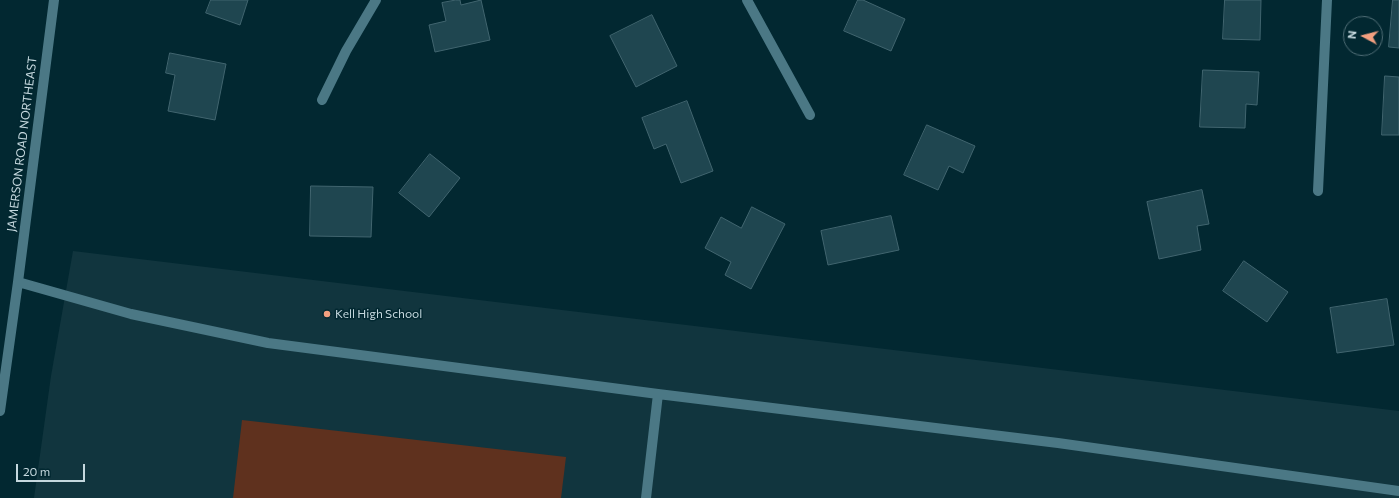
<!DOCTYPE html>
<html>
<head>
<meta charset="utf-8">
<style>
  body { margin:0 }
  #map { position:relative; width:1399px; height:498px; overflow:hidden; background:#022831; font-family:Commissioner,sans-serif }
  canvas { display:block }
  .north { position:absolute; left:1343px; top:16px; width:40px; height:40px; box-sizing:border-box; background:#022831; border:1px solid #506e76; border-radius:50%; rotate:277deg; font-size:11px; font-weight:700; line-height:16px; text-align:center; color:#c5d8de }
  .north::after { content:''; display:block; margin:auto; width:14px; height:18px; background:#f2a080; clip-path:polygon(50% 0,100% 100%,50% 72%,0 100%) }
  .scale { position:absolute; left:16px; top:464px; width:69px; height:18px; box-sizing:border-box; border:2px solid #c5d8de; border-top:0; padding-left:5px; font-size:12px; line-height:14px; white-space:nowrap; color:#c5d8de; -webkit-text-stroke:3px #022831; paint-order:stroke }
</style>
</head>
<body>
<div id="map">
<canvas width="1399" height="498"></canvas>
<div class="north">N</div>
<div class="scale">20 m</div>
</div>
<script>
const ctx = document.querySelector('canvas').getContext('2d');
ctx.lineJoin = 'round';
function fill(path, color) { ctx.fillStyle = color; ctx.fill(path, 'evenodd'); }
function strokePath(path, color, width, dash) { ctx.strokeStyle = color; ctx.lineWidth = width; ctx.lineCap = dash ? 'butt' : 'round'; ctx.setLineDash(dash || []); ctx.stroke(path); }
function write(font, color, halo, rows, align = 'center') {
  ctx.font = font + ' Commissioner,sans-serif'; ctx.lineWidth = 3; ctx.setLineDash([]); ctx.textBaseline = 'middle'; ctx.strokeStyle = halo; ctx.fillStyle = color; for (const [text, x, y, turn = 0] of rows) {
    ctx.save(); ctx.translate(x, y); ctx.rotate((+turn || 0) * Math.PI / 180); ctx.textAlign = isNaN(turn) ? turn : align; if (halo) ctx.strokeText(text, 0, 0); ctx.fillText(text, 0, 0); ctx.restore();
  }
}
fill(new Path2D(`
  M73,251L1399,411V498H34L51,376Z`), '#11353e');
fill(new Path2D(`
  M242,420L566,457L561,498H233Z`), '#5f311e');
const building = new Path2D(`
  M211,0H248L240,25L206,13Z
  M456,0H460L461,5L481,0L490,40L435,52L429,25L446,21L442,3Z
  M858,0H863L905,19L891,51L844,31Z
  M1225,0H1261L1260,40L1223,39Z
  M1393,0H1399V48L1389,47Z
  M652,15L677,66L636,87L610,36Z
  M170,53L226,64L215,120L168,111L175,75L166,73Z
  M1203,70L1259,72L1257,105L1246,104L1245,128L1200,127Z
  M1385,76L1399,77V135H1382Z
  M687,101L713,171L681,183L666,144L654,149L642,118Z
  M927,125L975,146L963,173L949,166L938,190L904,175Z
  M430,154L460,178L429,217L399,193Z
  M311,186L373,187L371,237L310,236Z
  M1202,190L1209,224L1197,226L1201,250L1159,259L1147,202Z
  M752,207L785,224L751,289L725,275L731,262L705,248L721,217L741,228Z
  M891,216L899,250L828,265L821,231Z
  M1244,261L1288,292L1267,322L1223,291Z
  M1387,299L1394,345L1337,353L1330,308Z`);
fill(building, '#1f4650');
strokePath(building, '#41656f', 1);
strokePath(new Path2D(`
  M747,0L810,115
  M322,100L346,51L376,0
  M1318,191L1327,0
  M18,282L131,314L268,343L658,394L1058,443L1399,491
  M0,411L18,282L54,0
  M646,498L658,394`), '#4b7885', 10);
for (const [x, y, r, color] of [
  [327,314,4,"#f2a080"]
]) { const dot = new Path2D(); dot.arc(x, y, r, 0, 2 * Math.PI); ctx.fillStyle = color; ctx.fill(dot); strokePath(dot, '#022831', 1.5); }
write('12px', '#c5d8de', '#022831', [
  ["JAMERSON ROAD NORTHEAST",22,144,-83]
]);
write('12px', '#c5d8de', '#022831', [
  ["Kell High School",335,314]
], 'left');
</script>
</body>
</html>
